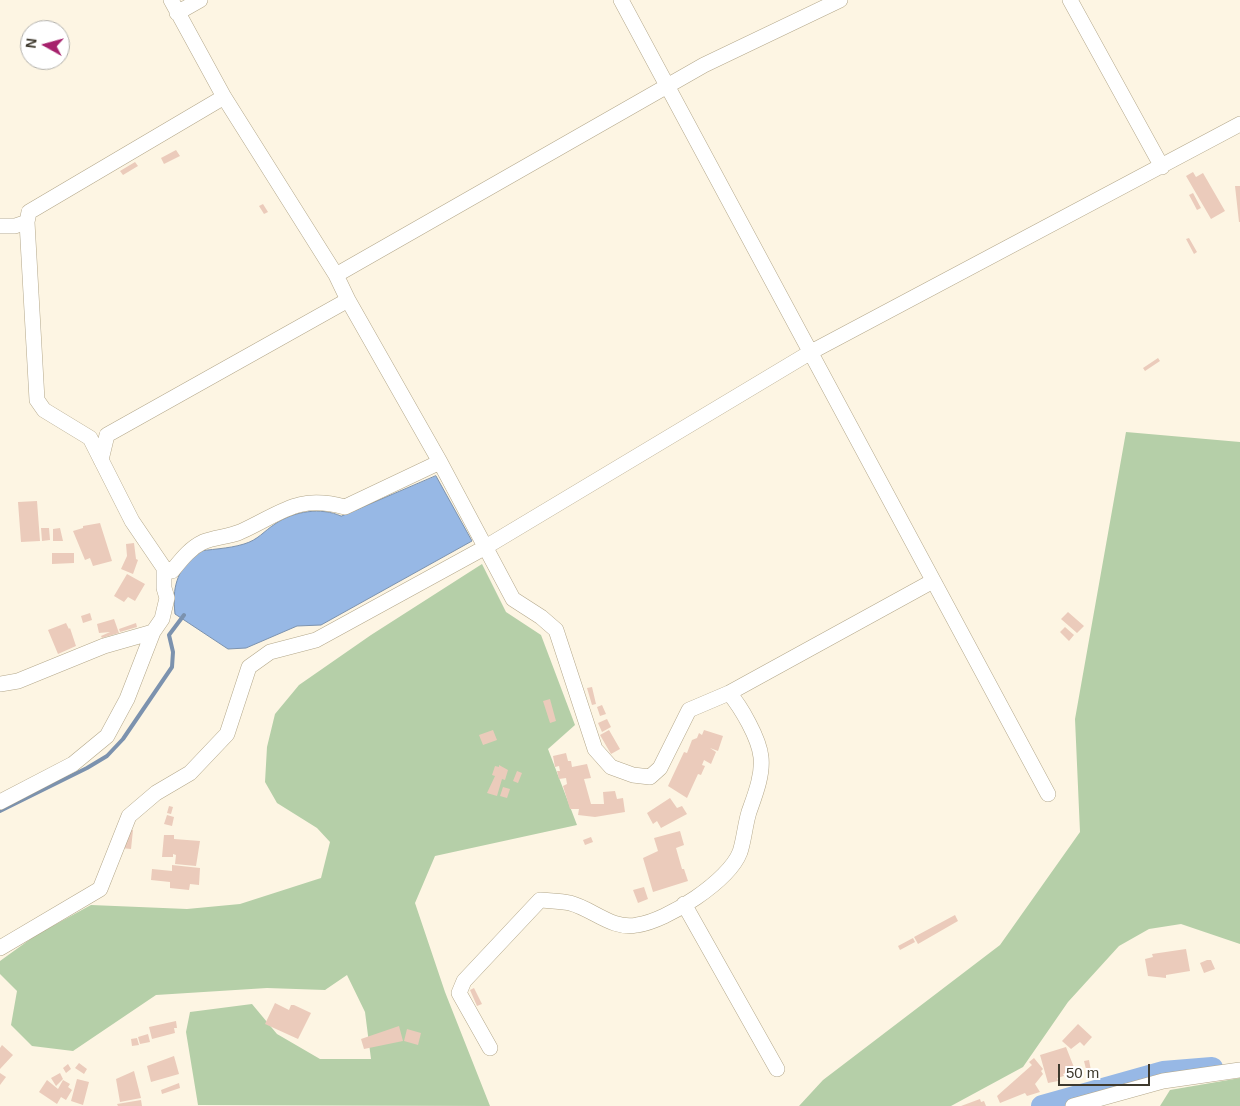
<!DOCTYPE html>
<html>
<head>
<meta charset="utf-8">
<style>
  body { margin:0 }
  #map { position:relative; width:1240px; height:1106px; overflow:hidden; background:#fdf5e3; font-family:Helvetica,sans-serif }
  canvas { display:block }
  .north { position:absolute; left:20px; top:20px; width:50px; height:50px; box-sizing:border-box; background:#fff; border:1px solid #b2b0ab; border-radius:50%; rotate:277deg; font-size:14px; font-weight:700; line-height:20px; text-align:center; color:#3e392d }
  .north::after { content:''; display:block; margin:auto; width:18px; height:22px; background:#a6216c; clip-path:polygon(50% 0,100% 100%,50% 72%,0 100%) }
  .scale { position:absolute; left:1058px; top:1064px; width:92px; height:22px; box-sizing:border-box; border:2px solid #3e392d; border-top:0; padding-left:6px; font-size:15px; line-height:18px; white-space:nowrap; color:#3e392d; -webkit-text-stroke:4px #fff; paint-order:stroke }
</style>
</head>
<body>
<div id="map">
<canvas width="1240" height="1106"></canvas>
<div class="north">N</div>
<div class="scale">50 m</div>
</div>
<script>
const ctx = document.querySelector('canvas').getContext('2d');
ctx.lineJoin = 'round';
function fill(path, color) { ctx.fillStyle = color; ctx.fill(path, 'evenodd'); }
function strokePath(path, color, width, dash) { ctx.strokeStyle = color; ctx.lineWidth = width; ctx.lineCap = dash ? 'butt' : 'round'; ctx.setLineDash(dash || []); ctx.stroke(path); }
fill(new Path2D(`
  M1126,432L1240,442V944L1181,924L1149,929L1119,946L1068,1002L1023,1067L951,1106H799L823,1080L1000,945L1080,832L1075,719Z
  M482,564L506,612L541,635L575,725L548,749L577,825L435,856L415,903L445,992L490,1106L198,1105L186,1032L190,1012L252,1004L277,1034L320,1059H371L365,1012L347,975L325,990L267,988L156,995L73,1051L32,1046L11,1025L17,991L0,974V961L36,935L91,905L187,909L240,904L321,878L330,842L317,828L277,803L265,782L267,747L275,714L299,685L371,635Z
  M1240,1078V1106H1160L1170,1090Z`), '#b5cfa8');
const water = new Path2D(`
  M436,476L472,541L321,625L297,626L246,648L228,649L175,614C172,586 177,574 194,552C210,549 228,549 244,544C258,540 264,531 275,524C294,511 321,507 341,516Z`);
fill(water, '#97b8e5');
strokePath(water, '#7c92ae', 1);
strokePath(new Path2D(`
  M0,811L87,768L107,756L123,739L172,667L173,652L169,635L184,615`), '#7c92ae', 4);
strokePath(new Path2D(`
  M1042,1106L1163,1072L1212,1068`), '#97b8e5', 22);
fill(new Path2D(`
  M176,150L180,156L164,164L161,158Z
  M135,162L138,166L123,175L120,171Z
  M1193,172L1196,177L1203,173L1225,211L1211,219L1186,176Z
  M1235,186H1240V222H1239Z
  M1193,193L1201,208L1197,210L1189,195Z
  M263,204L268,212L264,214L259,206Z
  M1189,238L1197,252L1194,254L1186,239Z
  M1158,358L1160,361L1145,371L1143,368Z
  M37,501L40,541L21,542L18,502Z
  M100,523L112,561L93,566L90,558L85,560L73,531L83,528V526Z
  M41,528H49L50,540L42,541Z
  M60,528L63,541H53V529Z
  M134,543L136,559L138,560L133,574L121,569L127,556L126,544Z
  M52,553H74V563L52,564Z
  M127,574L145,584L135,601L128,597L124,602L114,596Z
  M1068,612L1084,626L1077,633L1061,619Z
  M90,613L92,620L83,623L81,616Z
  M114,619L119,633L102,638L101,636L110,632L99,633L97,624Z
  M66,623L69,629L70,628L76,646L58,654L48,630Z
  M136,623L137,627L120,632L119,629Z
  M1065,627L1074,635L1069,641L1060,632Z
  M592,687L596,704L592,705L587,688Z
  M550,699L556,721L550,723L543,701Z
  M602,705L606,714L600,716L597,707Z
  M607,719L611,727L602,732L598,723Z
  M493,730L497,740L483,745L479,735Z
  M609,730L620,749L611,754L600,735Z
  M704,730L723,736L718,751L710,748L716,752L711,764L704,760L702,765L705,766L701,775L698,774L687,798L668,786L684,752L687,753L692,740L697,738L699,733L702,735Z
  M566,753L568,761H571L572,767L587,764L591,778L584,779L591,804H604L603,792L615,791L617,799L623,798L625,812L595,817L578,815L579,809H570L563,786L567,784L566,778L559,779L557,771H560L559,766L555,767L553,756Z
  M499,765L508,770L505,780L502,779L497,796L487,793L495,776L492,775L495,766L499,767Z
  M517,771L522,773L518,783L513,781Z
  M503,787L510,789L507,798L500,796Z
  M670,798L677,808L682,806L687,814L661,828L657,821L653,824L647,813Z
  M169,806L173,807L171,814L167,813Z
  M167,815L174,817L172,826L164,824Z
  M128,830H133L131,849L121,848Z
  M680,831L684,845L676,848L682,869H684L688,881L653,892L643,858L658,851L654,838Z
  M164,835H174V839L200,841L196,866L175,864L176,855L173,854V857H162Z
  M591,837L593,842L585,845L583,840Z
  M172,865L200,868L199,885L190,884L189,890L170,888V882L151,880L152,869L172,871Z
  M644,887L648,899L638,903L633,890Z
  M955,915L958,921L918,944L914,937Z
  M913,938L915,942L900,950L898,946Z
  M1186,949L1190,971L1166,975V978L1148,976L1145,959L1153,957L1152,954Z
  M1207,960H1211L1215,969L1204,973L1200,963Z
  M474,988L482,1004L477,1006L470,990Z
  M275,1003L289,1010L291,1005H294L311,1013L298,1039L265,1024Z
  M176,1021L177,1028H174L175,1033L152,1039L149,1027Z
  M1078,1024L1092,1037L1084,1046L1080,1042L1071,1049L1062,1041Z
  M399,1026L403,1041L364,1049L361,1039Z
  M407,1029L421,1033L418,1045L404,1041Z
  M148,1034L150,1042L140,1044L138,1037Z
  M137,1038L139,1045L132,1046L131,1039Z
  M2,1045L13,1055L0,1069V1048Z
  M1066,1047L1075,1070L1063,1074L1064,1076L1057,1078L1058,1081L1048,1083L1040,1055Z
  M174,1056L179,1074L151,1082L147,1066Z
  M1034,1058L1043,1069L1041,1071L1043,1074L1035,1084L1040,1092L1027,1096L1025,1093L1000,1103L997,1096L1032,1065L1029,1062Z
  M1089,1060L1092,1076L1088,1077L1084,1061Z
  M79,1063L87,1069L84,1074L75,1068Z
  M68,1064L71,1069L66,1073L63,1068Z
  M134,1071L141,1098L120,1102L116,1079Z
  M0,1073L6,1077L0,1085Z
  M60,1073L63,1079L56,1086L51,1078Z
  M77,1079L89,1082L83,1105L71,1101Z
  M47,1080L58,1089L63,1080L70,1084L68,1087L72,1090L66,1100L61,1097L57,1104L39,1092Z
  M179,1083L180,1088L162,1094L161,1090Z
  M980,1099L981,1102L984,1101L986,1106H961Z
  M141,1100L142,1106H118L117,1104Z`), '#ebcbbb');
const minor = new Path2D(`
  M171,0L224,97L336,275L348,300L440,462L513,599L541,617L556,630L595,749L611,767L633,775L650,777L660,768L689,710L729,693L933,581
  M621,0L1048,794
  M1070,0L1162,167
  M177,13L200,0
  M27,222L29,212L224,97
  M0,226H15L27,222L37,400L44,410L90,438L132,521L164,568L172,571C181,560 190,548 203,542C215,537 228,537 240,532C282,513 297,494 345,507L440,462
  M336,275L704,65L840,0
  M101,460L107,435L348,300
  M0,684L18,681L104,646L153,632
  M0,802L73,764L107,736L127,699L153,632L162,619L167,598L164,588V568
  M684,904L777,1069
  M0,948L100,889L129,816L156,793L190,773L227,734L249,667L270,652L316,640L484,548L811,352L1240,124
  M490,1048L459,993L464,981L540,900C550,901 560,901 570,903C593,909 612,930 637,925C667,921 729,881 740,852C744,840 745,825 749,812C755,795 763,775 761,757C759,738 741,707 729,693
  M1073,1106L1163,1081L1240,1070`);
strokePath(minor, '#b3a78a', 16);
strokePath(minor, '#fff', 15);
</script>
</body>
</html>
